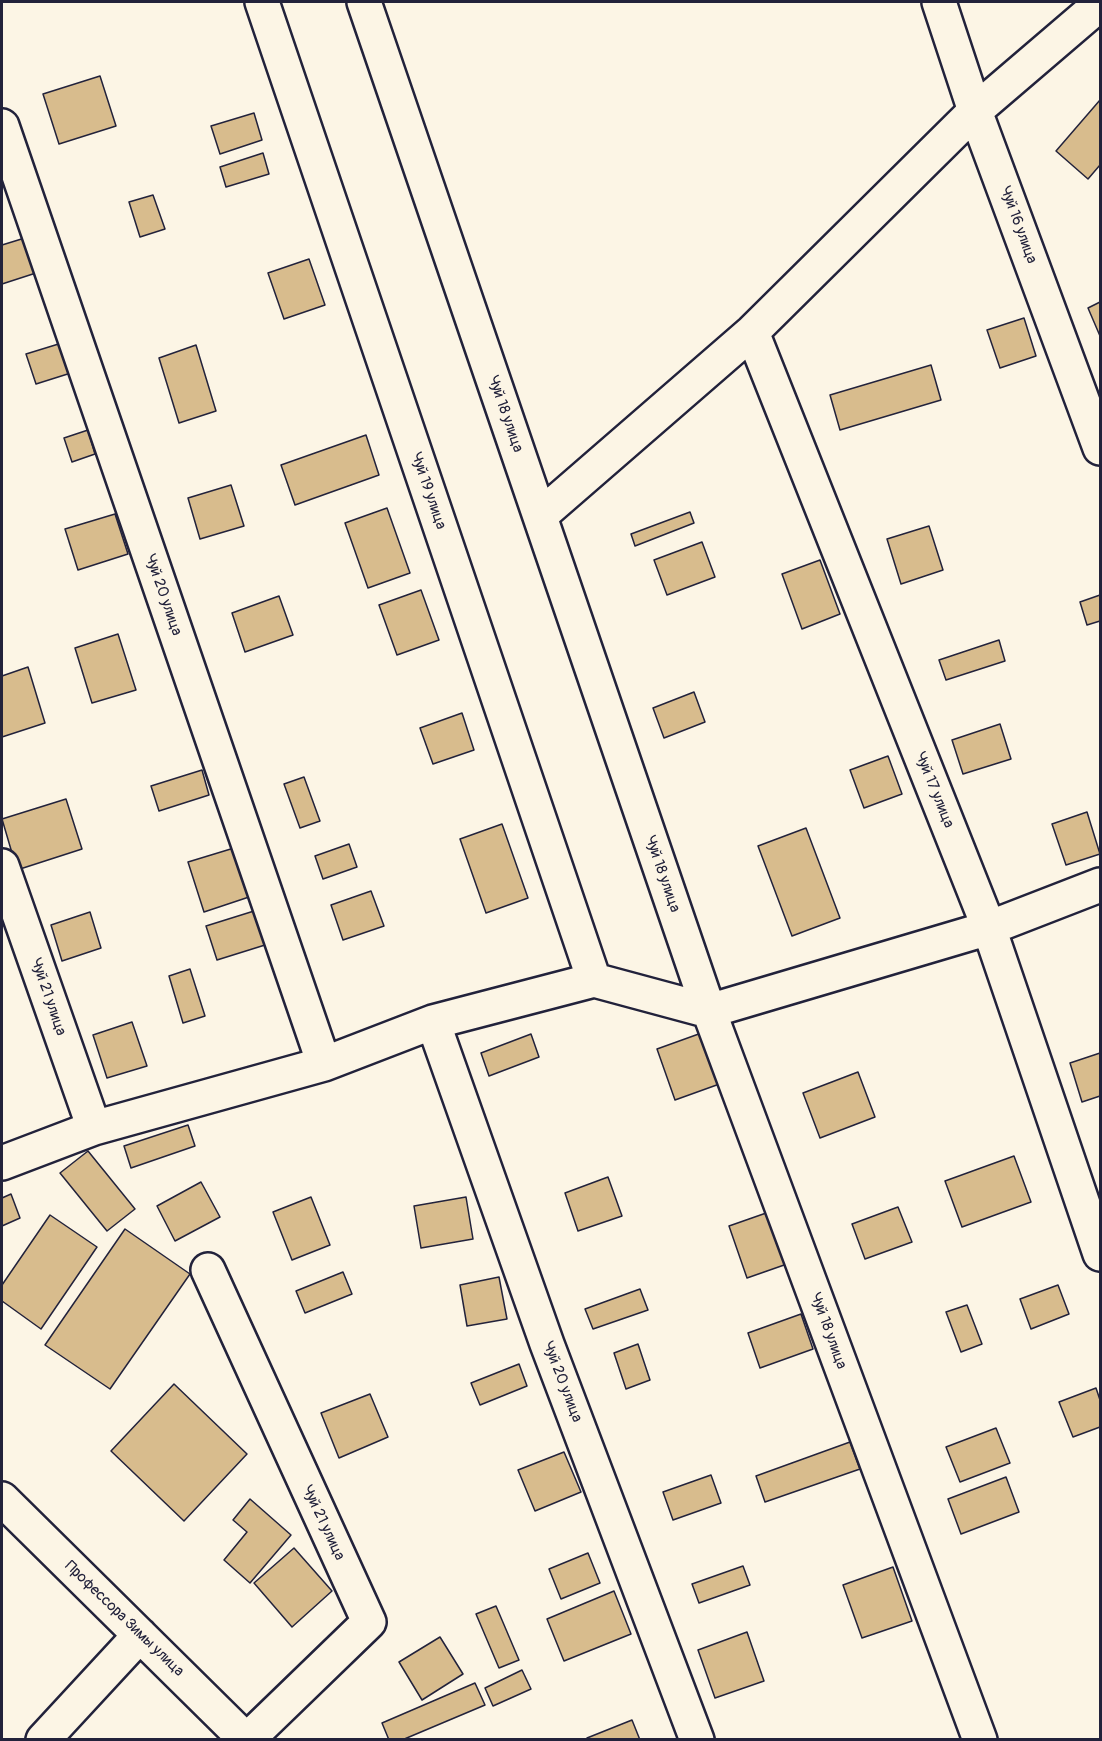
<!DOCTYPE html>
<html>
<head>
<meta charset="utf-8">
<style>
  body { margin:0 }
  #map { position:relative; width:1102px; height:1741px; overflow:hidden; background:#fcf5e5; font-family:Pangolin,sans-serif }
  canvas { display:block }
  .frame { position:absolute; inset:0; border:3px solid #22223b; pointer-events:none }
</style>
</head>
<body>
<div id="map">
<canvas width="1102" height="1741"></canvas>
<div class="frame"></div>
</div>
<script>
const ctx = document.querySelector('canvas').getContext('2d');
ctx.lineJoin = 'round';
function fill(path, color) { ctx.fillStyle = color; ctx.fill(path, 'evenodd'); }
function strokePath(path, color, width, dash) { ctx.strokeStyle = color; ctx.lineWidth = width; ctx.lineCap = dash ? 'butt' : 'round'; ctx.setLineDash(dash || []); ctx.stroke(path); }
function write(font, color, halo, rows, align = 'center') {
  ctx.font = font + ' Pangolin,sans-serif'; ctx.lineWidth = 4.5; ctx.setLineDash([]); ctx.textBaseline = 'middle'; ctx.strokeStyle = halo; ctx.fillStyle = color; for (const [text, x, y, turn = 0] of rows) {
    ctx.save(); ctx.translate(x, y); ctx.rotate((+turn || 0) * Math.PI / 180); ctx.textAlign = isNaN(turn) ? turn : align; if (halo) ctx.strokeText(text, 0, 0); ctx.fillText(text, 0, 0); ctx.restore();
  }
}
const building = new Path2D(`
  M100,76L116,126L59,144L43,94Z
  M1100,100V165L1088,179L1056,151Z
  M254,113L262,140L220,154L211,126Z
  M263,153L269,174L226,187L220,167Z
  M153,195L165,229L140,237L129,202Z
  M28,237L39,272L2,284V245Z
  M309,259L325,305L284,319L268,273Z
  M1100,302V336L1088,308Z
  M1024,318L1036,356L1000,368L987,330Z
  M65,342L74,372L36,384L26,354Z
  M196,345L216,411L179,423L159,358Z
  M931,365L941,400L840,430L830,395Z
  M88,430L95,454L72,462L64,438Z
  M366,435L379,475L295,505L281,465Z
  M231,485L244,526L200,539L188,498Z
  M387,508L410,573L368,588L345,523Z
  M690,512L694,523L635,546L631,534Z
  M115,514L128,554L78,570L65,529Z
  M929,526L943,570L901,584L887,539Z
  M702,542L715,577L667,595L654,560Z
  M820,560L840,614L802,629L782,574Z
  M421,590L439,640L397,655L379,605Z
  M1100,595V621L1087,625L1080,602Z
  M279,596L293,635L245,652L232,613Z
  M118,634L136,690L92,703L75,648Z
  M999,640L1005,661L946,680L939,660Z
  M28,667L45,723L2,737V676Z
  M694,692L705,722L664,738L653,708Z
  M462,713L474,750L433,764L420,728Z
  M1000,724L1011,759L963,774L952,740Z
  M888,756L902,794L864,808L850,770Z
  M202,770L209,795L159,811L151,786Z
  M304,777L320,821L300,828L284,784Z
  M66,799L82,849L17,870L2,819Z
  M1087,812L1100,854L1066,865L1052,824Z
  M502,824L528,898L486,913L460,839Z
  M806,828L840,918L792,936L758,846Z
  M349,844L357,867L323,879L315,856Z
  M234,848L249,897L204,912L188,862Z
  M371,891L384,926L343,940L331,905Z
  M254,911L265,945L217,960L206,926Z
  M90,912L101,948L62,961L51,925Z
  M190,969L205,1016L183,1023L169,976Z
  M132,1022L147,1066L107,1078L93,1035Z
  M707,1031L725,1082L675,1100L657,1049Z
  M531,1034L539,1057L489,1076L481,1053Z
  M1100,1053V1096L1082,1102L1070,1063Z
  M858,1072L875,1117L820,1138L803,1093Z
  M188,1125L195,1146L131,1168L124,1146Z
  M88,1151L135,1209L107,1231L60,1173Z
  M1014,1156L1031,1202L962,1227L945,1181Z
  M608,1177L622,1216L578,1231L565,1193Z
  M201,1182L220,1217L175,1241L157,1206Z
  M11,1194L20,1218L2,1226V1198Z
  M311,1197L330,1245L292,1260L273,1212Z
  M466,1197L473,1239L421,1248L414,1206Z
  M898,1207L912,1242L865,1259L852,1224Z
  M769,1212L787,1264L747,1278L729,1226Z
  M50,1215L97,1247L41,1329L2,1301V1285Z
  M125,1229L190,1274L110,1389L45,1345Z
  M343,1272L352,1294L305,1313L296,1291Z
  M499,1277L507,1319L467,1326L460,1285Z
  M1058,1285L1069,1314L1031,1329L1020,1299Z
  M640,1289L648,1310L593,1329L585,1309Z
  M967,1305L982,1344L961,1352L946,1312Z
  M801,1314L813,1349L760,1368L748,1333Z
  M638,1344L650,1380L626,1389L614,1353Z
  M519,1364L527,1386L480,1405L471,1383Z
  M174,1384L247,1454L184,1521L111,1451Z
  M1096,1388L1100,1400V1427L1073,1437L1059,1402Z
  M370,1394L388,1437L339,1458L321,1413Z
  M996,1428L1010,1463L960,1482L946,1447Z
  M850,1442L860,1469L765,1502L756,1476Z
  M564,1452L581,1492L535,1511L518,1470Z
  M711,1475L721,1503L673,1520L663,1492Z
  M1006,1477L1019,1512L961,1534L948,1499Z
  M250,1499L291,1535L250,1583L224,1560L247,1532L233,1520Z
  M294,1548L332,1591L292,1627L254,1583Z
  M588,1553L600,1583L561,1599L549,1569Z
  M743,1566L750,1585L699,1603L692,1584Z
  M893,1567L912,1621L862,1638L843,1585Z
  M614,1591L631,1634L564,1661L547,1619Z
  M496,1606L519,1660L499,1668L476,1614Z
  M747,1632L764,1681L715,1698L698,1650Z
  M440,1637L463,1674L422,1700L399,1662Z
  M522,1670L531,1689L493,1706L485,1688Z
  M475,1683L485,1705L402,1740H389L382,1723Z
  M632,1720L640,1740H588L587,1738Z`);
fill(building, '#d8bc8d');
strokePath(building, '#22223b', 1.5);
const street = new Path2D(`
  M262,2L594,980
  M364,2L709,1011L980,1740
  M939,2L975,111L1100,448
  M2,126L324,1064
  M752,332L989,928L1100,1254
  M540,516L752,332L975,111L1100,4
  M2,866L94,1128
  M433,1022L547,1344L697,1740
  M2,1163L94,1128L324,1064L433,1022L594,980L709,1011L989,928L1100,885
  M208,1270L369,1622L247,1740
  M2,1499L246,1740
  M43,1740L140,1635`);
strokePath(street, '#22223b', 38);
strokePath(street, '#fcf5e5', 33);
write('15px', '#22223b', '#fcf5e5', [
  ["Чуй 16 улица",1018,225,70],
  ["Чуй 18 улица",505,414,71],
  ["Чуй 19 улица",428,491,71],
  ["Чуй 20 улица",163,595,71],
  ["Чуй 17 улица",934,790,68],
  ["Чуй 18 улица",662,874,71],
  ["Чуй 21 улица",48,997,71],
  ["Чуй 18 улица",828,1331,70],
  ["Чуй 20 улица",562,1382,69],
  ["Чуй 21 улица",323,1523,65],
  ["Профессора Зимы улица",124,1619,44]
]);
</script>
</body>
</html>
